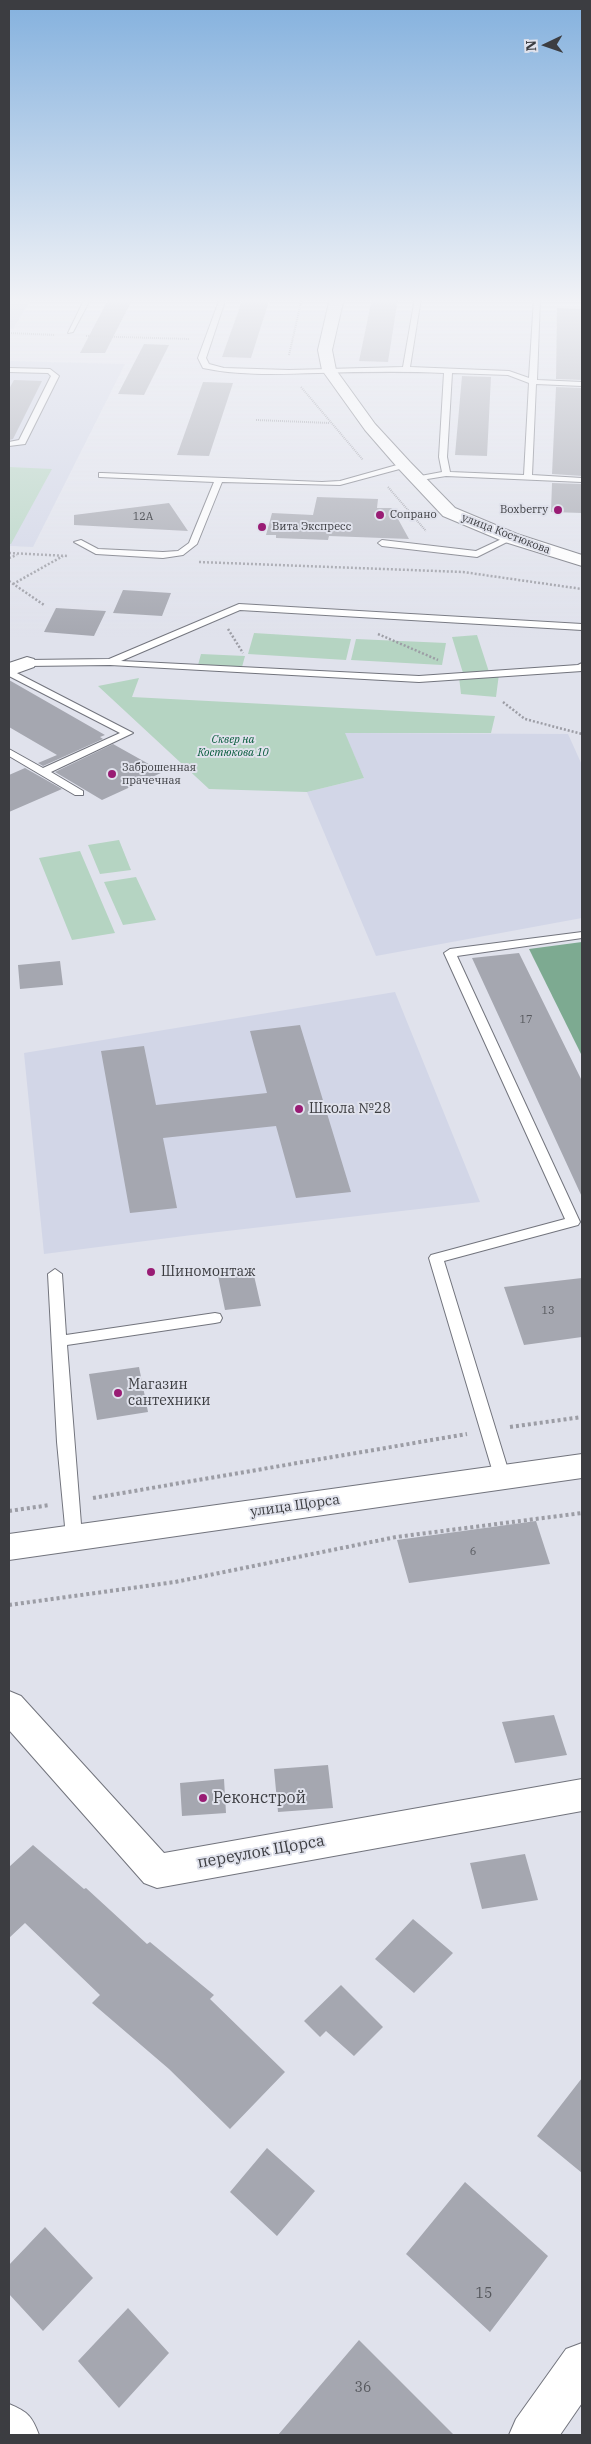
<!DOCTYPE html>
<html>
<head>
<meta charset="utf-8">
<style>
  body { margin:0 }
  #map { position:relative; width:591px; height:2444px; overflow:hidden; background:#e0e2ec; font-family:"IBM Plex Serif",serif }
  canvas { display:block }
  .frame { position:absolute; inset:0; border:10px solid #3c3d41; pointer-events:none }
  .north { position:absolute; left:521px; top:20px; width:50px; height:50px; -webkit-text-stroke:4px #e0e2ec; paint-order:stroke; rotate:267deg; font-size:14px; font-weight:700; line-height:20px; text-align:center; color:#3c3d41 }
  .north::after { content:''; display:block; margin:auto; width:18px; height:22px; background:#3c3d41; clip-path:polygon(50% 0,100% 100%,50% 72%,0 100%) }
</style>
</head>
<body>
<div id="map">
<canvas width="591" height="2444"></canvas>
<div class="frame"></div>
<div class="north">N</div>
</div>
<script>
const ctx = document.querySelector('canvas').getContext('2d');
ctx.lineJoin = 'round';
function fill(path, color) { ctx.fillStyle = color; ctx.fill(path, 'evenodd'); }
function strokePath(path, color, width, dash) { ctx.strokeStyle = color; ctx.lineWidth = width; ctx.lineCap = dash ? 'butt' : 'round'; ctx.setLineDash(dash || []); ctx.stroke(path); }
function write(font, color, halo, rows, align = 'center') {
  ctx.font = font + ' "IBM Plex Serif",serif'; ctx.lineWidth = 4; ctx.setLineDash([]); ctx.textBaseline = 'middle'; ctx.strokeStyle = halo; ctx.fillStyle = color; for (const [text, x, y, turn = 0] of rows) {
    ctx.save(); ctx.translate(x, y); ctx.rotate((+turn || 0) * Math.PI / 180); ctx.textAlign = isNaN(turn) ? turn : align; if (halo) ctx.strokeText(text, 0, 0); ctx.fillText(text, 0, 0); ctx.restore();
  }
}
fill(new Path2D(`
  M9,298H32L13,329L9,328Z
  M9,361L125,364L33,547L9,546Z
  M344,733L568,734L582,765V918L376,956L307,792L364,778Z
  M395,992L480,1202L192,1235L44,1254L24,1053Z`), '#d2d6e7');
fill(new Path2D(`
  M9,467L52,469L11,544H9Z
  M254,633L351,639L346,660L248,654Z
  M477,635L489,672L463,673L452,637Z
  M356,639L446,643L442,665L351,660Z
  M201,654L245,656L242,667L198,665Z
  M499,674L496,697L461,694L459,677Z
  M139,678L132,697L495,716L491,733H345L364,778L307,792L209,789L98,686Z
  M119,840L131,870L100,874L88,845Z
  M80,851L115,933L72,940L39,858Z
  M136,877L156,920L123,925L104,882Z`), '#b5d4c2');
fill(new Path2D(`
  M582,942V1056L529,949Z`), '#7daa91');
fill(new Path2D(`
  M109,298H133L105,353H80Z
  M243,298H270L251,358L222,357Z
  M372,298H398L388,362L359,361Z
  M557,308L582,309V380L556,379Z
  M144,344L169,345L144,395L118,394Z
  M462,376L491,377L487,456L455,455Z
  M14,380L42,381L13,439L9,440V389Z
  M203,382L233,383L209,456L177,455Z
  M556,387L582,388V476L552,474Z
  M552,483L582,484V513L551,512Z
  M317,497L378,499L377,508H392L409,539L329,536L328,540L276,538V535H266L272,513L313,515Z
  M169,503L188,531L74,525V515Z
  M123,590L171,593L162,616L113,613Z
  M56,608L106,611L94,636L44,632Z
  M9,680L105,735L100,737L103,739L43,766L38,763L57,755L9,727Z
  M113,744L163,772L102,800L55,772Z
  M25,768L62,789L9,812V775Z
  M519,953L582,1081V1197L472,958Z
  M60,961L63,985L20,989L18,965Z
  M300,1025L351,1192L296,1198L276,1126L163,1138L177,1208L130,1213L101,1051L144,1046L156,1105L267,1093L250,1031Z
  M252,1267L261,1306L225,1310L217,1271Z
  M582,1278V1337L524,1345L504,1287Z
  M139,1367L148,1412L97,1420L89,1374Z
  M536,1521L550,1564L409,1583L397,1540Z
  M554,1715L567,1755L515,1763L502,1722Z
  M328,1765L333,1808L278,1812L274,1769Z
  M224,1779L226,1813L182,1816L180,1783Z
  M33,1845L84,1889L86,1888L147,1944L150,1942L214,1995L210,1999L285,2072L230,2129L169,2069L92,2003L100,1995L25,1923L9,1938V1867Z
  M525,1854L538,1900L482,1909L470,1863Z
  M413,1919L453,1953L414,1993L375,1959Z
  M341,1985L383,2027L354,2056L326,2031L320,2037L304,2021Z
  M582,2078V2173L537,2136Z
  M267,2148L315,2191L277,2236L230,2192Z
  M465,2182L548,2256L490,2332L406,2254Z
  M45,2227L93,2278L43,2331L9,2294V2265Z
  M128,2308L169,2353L119,2408L78,2361Z
  M359,2340L454,2435H278Z`), '#a5a7b0');
const service = new Path2D(`
  M85,298H91L73,332L68,333Z
  M220,298H226L206,358L209,364L224,368L289,370L403,367L415,298H421L410,367L509,371L529,378L534,298H540L537,380L582,382V386L536,384L532,475L582,478V482L446,476L415,481V477L442,472L439,457L444,373C402,371 360,372 318,373C280,374 240,376 203,368L198,358ZM452,373L508,375L529,383L524,475L450,472L447,457Z
  M575,298H582V300Z
  M9,368L50,369L59,376L25,444L9,446V442L19,440L51,376L48,373L9,372Z
  M404,463H407V467L340,485L222,482L197,544L183,555L163,558L96,554L74,542L81,540L98,549L163,552L178,551L189,543L214,482L99,477V473H102L322,482L340,481Z
  M508,536L515,538L477,557L382,546L378,543L382,540L476,551Z
  M239,604L582,624V630L240,610L121,661L419,676L578,665L582,663V671L419,682L110,665L27,666L22,663L27,660L109,659Z
  M9,669L133,733L51,772L83,791V795H75L9,756V749L43,768L120,733L9,676Z
  M582,932V938L457,956L580,1222L578,1225L444,1261L510,1476L508,1480L502,1482L496,1480L494,1476L429,1258L431,1255L565,1219L444,953L450,949Z
  M55,1269L62,1274L66,1335L215,1313L220,1314L222,1318L220,1322L215,1323L67,1345L82,1537L80,1541L74,1543L68,1541L66,1537L57,1442L48,1274Z`);
const minor = new Path2D(`
  M27,657L34,659L36,663L34,667L9,676V663Z
  M9,1691L21,1696L164,1853L582,1779V1811L157,1888L144,1883L9,1730Z
  M582,2343V2403L560,2435H509L516,2419L566,2349Z
  M9,2404C28,2412 32,2416 39,2435H9Z`);
const secondary = new Path2D(`
  M330,298H344L332,350L336,370L375,424L410,462L455,508L517,534L582,555V566L505,542L443,516L398,468L365,430L322,370L318,350Z
  M582,1454V1478L9,1560V1534Z`);
strokePath(service, '#72747d', 2);
strokePath(minor, '#72747d', 2);
strokePath(secondary, '#72747d', 2);
strokePath(new Path2D(`
  M9,333L55,335
  M86,336L190,339
  M289,355L302,298
  M301,387L363,460
  M256,420L330,423
  M388,487L426,531`), '#9c9da5', 2, [1, 1]);
strokePath(new Path2D(`
  M9,553L68,556
  M9,558L17,555
  M199,562L463,572L582,589
  M9,581L44,605
  M13,584L63,556
  M228,629L243,653
  M378,634L438,660
  M503,702L525,719L582,734`), '#9c9da5', 2.5, [2, 2]);
strokePath(new Path2D(`
  M510,1427L582,1417
  M93,1498L467,1434
  M9,1511L50,1505
  M9,1605L175,1582L396,1537L582,1513`), '#9c9da5', 4, [3, 3]);
fill(service, '#fff');
fill(minor, '#fff');
fill(secondary, '#fff');
const sky = ctx.createLinearGradient(0, 0, 0, 640);
sky.addColorStop(0, '#84b1de');
sky.addColorStop(0.47, '#f1f2f6');
sky.addColorStop(1, '#f1f2f600');
ctx.fillStyle = sky;
ctx.fillRect(0, 0, 591, 640);
for (const [x, y, r, color] of [
  [558,510,5,"#991c74"],
  [380,515,5,"#991c74"],
  [262,527,5,"#991c74"],
  [112,774,5,"#991c74"],
  [299,1109,5,"#991c74"],
  [151,1272,5,"#991c74"],
  [118,1393,5,"#991c74"],
  [203,1798,5,"#991c74"]
]) { const dot = new Path2D(); dot.arc(x, y, r, 0, 2 * Math.PI); ctx.fillStyle = color; ctx.fill(dot); strokePath(dot, '#e0e2ec', 2); }
write('11px', '#3c3d41', '#e0e2ec', [
  ["Boxberry",548,510,"right"],
  ["Сопрано",390,515],
  ["Вита Экспресс",272,527],
  ["Заброшенная",122,768],
  ["прачечная",122,781]
], 'left');
write('11px', '#56585d', null, [
  ["12А",143,517],
  ["17",526,1020],
  ["13",548,1311],
  ["6",473,1552]
]);
write('11px', '#3c3d41', '#e0e2ec', [
  ["улица Костюкова",506,534,21]
]);
write('italic 11px', '#015737', '#e0e2ec', [
  ["Сквер на",233,740],
  ["Костюкова 10",233,753]
]);
write('14px', '#3c3d41', '#e0e2ec', [
  ["Школа №28",309,1109],
  ["Шиномонтаж",161,1272],
  ["Магазин",128,1385],
  ["сантехники",128,1401]
], 'left');
write('14px', '#3c3d41', '#e0e2ec', [
  ["улица Щорса",295,1506,-8]
]);
write('14px', '#56585d', null, [
  ["15",484,2294],
  ["36",363,2388]
]);
write('16px', '#3c3d41', '#e0e2ec', [
  ["Реконстрой",213,1798]
], 'left');
write('16px', '#3c3d41', '#e0e2ec', [
  ["переулок Щорса",261,1852,-10]
]);
</script>
</body>
</html>
